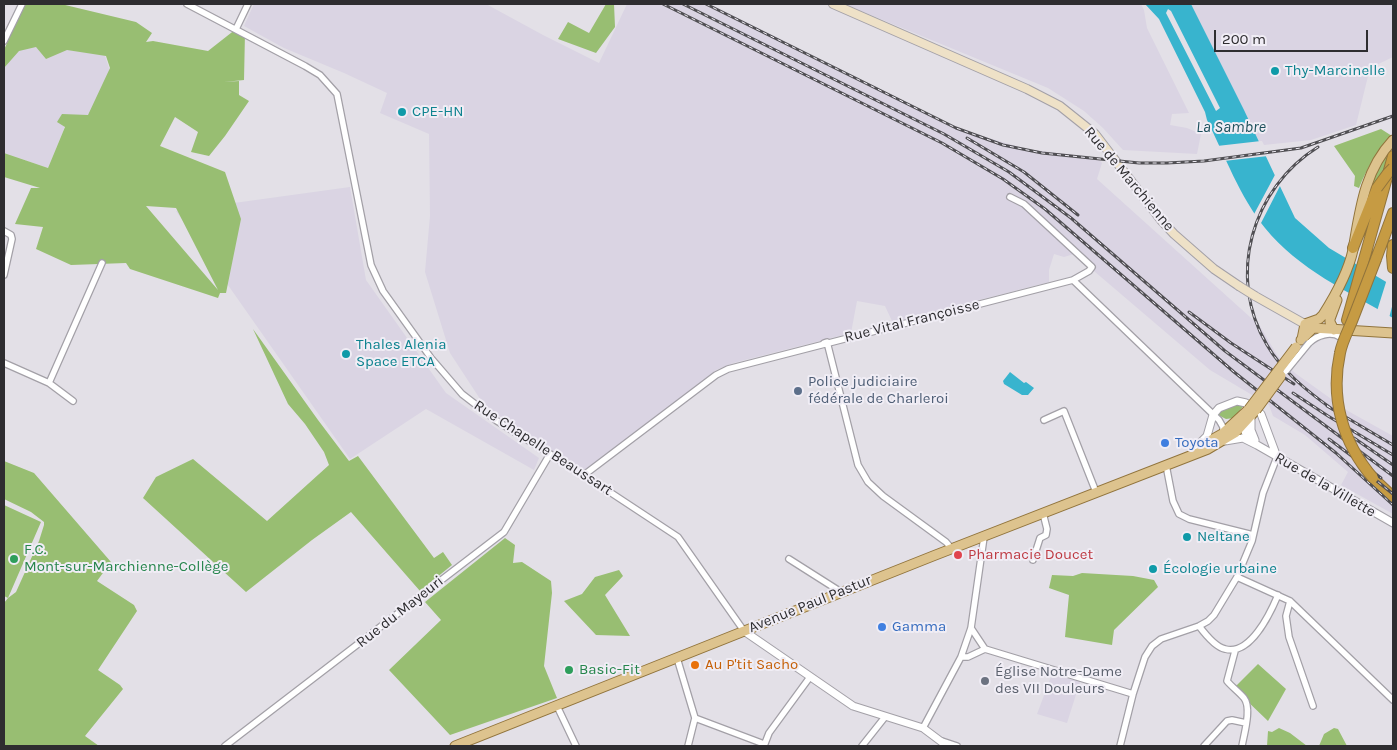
<!DOCTYPE html>
<html>
<head>
<meta charset="utf-8">
<style>
  body { margin:0 }
  #map { position:relative; width:1397px; height:750px; overflow:hidden; background:#e3e0e7; font-family:Karla,sans-serif }
  canvas { display:block }
  .frame { position:absolute; inset:0; border:5px solid #2e2d30; pointer-events:none }
  .scale { position:absolute; left:1214px; top:30px; width:154px; height:22px; box-sizing:border-box; border:2px solid #2e2d30; border-top:0; padding-left:6px; font-size:15px; line-height:18px; white-space:nowrap; color:#2e2d30; -webkit-text-stroke:4px #f0edf5; paint-order:stroke }
</style>
</head>
<body>
<div id="map">
<canvas width="1397" height="750"></canvas>
<div class="frame"></div>
<div class="scale">200 m</div>
</div>
<script>
const ctx = document.querySelector('canvas').getContext('2d');
ctx.lineJoin = 'round';
function fill(path, color) { ctx.fillStyle = color; ctx.fill(path, 'evenodd'); }
function strokePath(path, color, width, dash) { ctx.strokeStyle = color; ctx.lineWidth = width; ctx.lineCap = dash ? 'butt' : 'round'; ctx.setLineDash(dash || []); ctx.stroke(path); }
function write(font, color, halo, rows, align = 'center') {
  ctx.font = font + ' Karla,sans-serif'; ctx.lineWidth = 4; ctx.setLineDash([]); ctx.textBaseline = 'middle'; ctx.strokeStyle = halo; ctx.fillStyle = color; for (const [text, x, y, turn = 0] of rows) {
    ctx.save(); ctx.translate(x, y); ctx.rotate((+turn || 0) * Math.PI / 180); ctx.textAlign = isNaN(turn) ? turn : align; if (halo) ctx.strokeText(text, 0, 0); ctx.fillText(text, 0, 0); ctx.restore();
  }
}
fill(new Path2D(`
  M254,4H486L543,35L599,63L627,4H710L952,125L972,133L1026,149L1098,158L1102,163L1097,179L1260,326L1277,355L1295,373L1348,411L1393,436V514L1341,485L1348,472L1305,435L1273,416L1269,405L1210,370L1074,254L1064,257L1054,254L1049,270V282L901,320L892,321L885,306L857,301L851,333L733,363L716,370L627,440L583,471L528,436L484,405L450,353L425,272L430,216L429,134L380,113L387,93L344,73L284,48L244,26Z
  M844,4H1141L1144,10L1147,28L1189,113L1172,114L1170,125L1187,128L1201,134L1197,154L1123,150L1103,128L1084,111L1048,88Z
  M1191,4H1393V57L1370,68L1356,125L1311,140L1264,145L1262,141L1259,142Z
  M17,44L98,52L105,56L109,68L110,75L92,116H65L64,129L48,168L4,153V53Z
  M350,187L366,280L446,393L539,458L534,470L426,409L350,459L176,211Z
  M1052,674L1080,682L1067,723L1037,714Z`), '#dad4e3');
fill(new Path2D(`
  M26,4H61L136,22L152,33L146,42L153,41L208,51L236,29L245,33L244,80L224,82L239,81V95L249,101L225,136L209,156L191,152L198,132L175,117L160,146L225,172L241,219L226,293H220L218,298L130,269L126,263L71,265L36,249L43,227L15,224L31,188H40L4,177V153L48,168L65,127L57,122L62,114L88,115L110,68L106,56L67,50L46,59L36,47L19,51L4,68V50L23,6ZM146,206L176,208L218,290Z
  M606,4H614L615,27L596,53L558,39L568,22L589,33Z
  M1381,129L1392,136C1376,152 1367,168 1359,188L1354,186L1355,176L1334,146Z
  M1393,144L1386,169L1371,189L1368,188L1370,179Z
  M253,329L318,420L349,461L358,456L434,558L443,552L452,565L420,591L351,512L312,540L246,592L143,498L156,477L193,459L267,521L329,465L324,452L305,424L288,404Z
  M1236,404L1244,405L1234,418L1226,419L1218,415L1221,410Z
  M4,461L34,473L111,562L97,581L134,605L137,611L98,670L120,685L123,689L85,736L99,746H4V603L8,598L4,596V505L41,522L8,598L16,592L39,541L44,525V522L31,512L4,499Z
  M505,538L515,545L513,563L522,562L551,581L552,593L544,666L557,698L450,735L389,670L441,620L425,602Z
  M619,570L623,576L605,595L630,636L596,635L564,601L582,594L595,577Z
  M1082,573L1133,576L1154,580L1158,587L1114,630L1112,645L1065,637L1069,595L1049,588L1052,575L1073,576Z
  M1258,664L1286,689L1268,721L1244,698L1235,687Z
  M1279,728L1290,733L1307,746H1267L1268,731L1272,732Z
  M1334,728L1338,729L1347,746H1319L1324,734Z`), '#98be72');
fill(new Path2D(`
  M1145,4H1191L1244,110L1295,218L1329,248L1393,286V318C1349,292 1298,269 1265,228C1240,197 1225,156 1207,120L1205,112L1159,19ZM1168,9L1171,11L1220,108L1216,111L1166,13Z
  M1010,372L1024,383L1026,382L1034,388L1028,395H1022L1004,384L1003,381Z`), '#38b4ce');
fill(new Path2D(`
  M1261,141L1268,156L1224,161L1217,146Z
  M1276,173L1281,184L1260,225L1253,216Z
  M1387,279L1393,283V303L1389,318L1377,311Z`), '#e3e0e7');
const minor = new Path2D(`
  M187,4L305,66L320,75L337,94L371,265L383,291L431,358L462,394L497,421L584,475L678,537L744,631
  M236,29L248,4
  M4,41L22,4
  M1010,197L1024,204L1092,267L1089,271L1073,280
  M4,231L11,235L12,239L4,275
  M824,343L827,342L858,465L868,482L883,496L946,542L952,549
  M1309,343C1317,335 1331,331 1340,337
  M4,363L49,383L73,401
  M49,383L102,263
  M1044,420L1064,411L1096,492
  M1166,465L1173,501L1179,514L1189,519L1253,535
  M584,475L716,375L728,369L1073,280L1219,420L1223,427V435
  M789,559L841,592
  M1033,560L1040,538L1046,535L1047,529L1043,513
  M1237,577L1290,601L1393,700
  M1290,601L1286,616L1289,637L1313,706
  M1199,626C1205,634 1215,647 1225,649C1250,656 1270,614 1278,595
  M971,628L985,649L968,657H961L971,628L984,537
  M985,649L1133,694
  M1235,651L1227,681C1232,687 1239,692 1244,698C1252,708 1244,734 1242,746
  M677,658L695,718L688,746
  M557,706L576,746
  M695,718L764,744
  M923,728L961,657
  M942,741L957,746
  M225,746L504,532L550,454
  M764,746L769,733L810,677
  M862,746L885,717
  M1120,746L1133,694L1145,657L1152,646L1161,639L1199,626L1208,621L1214,615L1237,577L1252,541L1263,493L1277,457
  M1204,746L1227,721L1232,720L1246,723`);
const tertiary = new Path2D(`
  M1261,414L1277,457
  M1251,417V430L1255,440
  M1245,420V432L1255,443
  M1225,441L1243,438L1257,445L1393,523
  M1195,448L1207,436L1213,415L1219,408L1237,401L1246,403
  M744,631L853,706L923,728L947,746`);
const secondary = new Path2D(`
  M833,4L1027,89L1060,106L1095,134L1161,220L1174,234L1214,269L1239,286
  M1255,296L1310,327`);
const primary = new Path2D(`
  M1334,330L1330,322V319L1337,300
  M1302,339L1305,324L1319,319L1323,315C1335,296 1348,273 1353,250C1360,210 1364,171 1393,140
  M1301,340L1313,328L1393,333
  M1206,443L1222,434L1249,409
  M455,746L933,556L1208,449L1235,433L1256,410`);
const motorway = new Path2D(`
  M1393,245L1392,256L1393,268
  M1353,248L1377,188
  M1376,259L1393,213
  M1347,320L1393,156
  M1373,478L1393,497`);
strokePath(minor, '#a3a0a7', 8);
strokePath(tertiary, '#a3a0a7', 9);
strokePath(secondary, '#a3a0a7', 10);
strokePath(primary, '#91743c', 11);
strokePath(motorway, '#91743c', 12);
strokePath(minor, '#fff', 5.5);
strokePath(tertiary, '#fff', 7);
strokePath(secondary, '#eee1c7', 8);
strokePath(primary, '#ddc38e', 9);
strokePath(motorway, '#c69b43', 10);
const rail = new Path2D(`
  M663,4L942,143L1003,179L1045,209L1234,372L1336,453L1393,505
  M683,4L944,134L1009,172L1071,218L1225,351L1393,476
  M706,4L956,128L1003,145L1042,153L1139,163H1167L1204,161L1301,148L1393,116
  M967,138L1024,172L1078,215
  M1318,147C1252,188 1226,276 1267,345C1282,371 1307,391 1332,409
  M1189,312L1231,343L1294,384
  M1293,393L1328,416L1393,455
  M1327,406L1393,445
  M1354,438L1393,465
  M1329,439L1381,478
  M1372,477L1393,494`);
strokePath(rail, '#504f53', 3);
strokePath(rail, '#f0edf5', 1, [4]);
const minorBridge = new Path2D(`
  M1286,371L1309,343`);
const secondaryBridge = new Path2D(`
  M1239,286L1255,296`);
const primaryBridge = new Path2D(`
  M1249,409L1296,347
  M1256,410L1281,376`);
const motorwayBridge = new Path2D(`
  M1377,188L1388,173L1393,168
  M1373,478C1343,443 1330,399 1340,353C1342,342 1348,331 1352,321C1360,300 1368,280 1376,259`);
strokePath(minorBridge, '#a3a0a7', 8, []);
strokePath(secondaryBridge, '#a3a0a7', 10, []);
strokePath(primaryBridge, '#91743c', 11, []);
strokePath(motorwayBridge, '#91743c', 12, []);
strokePath(minorBridge, '#fff', 5.5);
strokePath(secondaryBridge, '#eee1c7', 8);
strokePath(primaryBridge, '#ddc38e', 9);
strokePath(motorwayBridge, '#c69b43', 10);
for (const [x, y, r, color] of [
  [1275,71,5,"#0f9aa8"],
  [402,112,5,"#0f9aa8"],
  [346,354,5,"#0f9aa8"],
  [798,391,5,"#5c6f8a"],
  [1165,443,5,"#3f7fe0"],
  [1187,537,5,"#0f9aa8"],
  [958,555,5,"#e0444e"],
  [14,559,5,"#2e9e5b"],
  [1153,569,5,"#0f9aa8"],
  [882,627,5,"#3f7fe0"],
  [695,665,5,"#e8710a"],
  [569,670,5,"#2e9e5b"],
  [985,681,5,"#6b7280"]
]) { const dot = new Path2D(); dot.arc(x, y, r, 0, 2 * Math.PI); ctx.fillStyle = color; ctx.fill(dot); strokePath(dot, '#f0edf5', 2); }
write('15px', '#0d838f', '#f0edf5', [
  ["Thy-Marcinelle",1285,71],
  ["CPE-HN",412,112],
  ["Thales Alenia",356,345],
  ["Space ETCA",356,362],
  ["Neltane",1197,537],
  ["Écologie urbaine",1163,569]
], 'left');
write('15px', '#2e2d30', '#f0edf5', [
  ["Rue de Marchienne",1129,179,50],
  ["Rue Vital Françoisse",912,321,-14],
  ["Rue Chapelle Beaussart",543,448,33],
  ["Rue de la Villette",1325,485,30],
  ["Avenue Paul Pastur",810,604,-22],
  ["Rue du Mayeuri",400,612,-38]
]);
write('15px', '#4e5e75', '#f0edf5', [
  ["Police judiciaire",808,382],
  ["fédérale de Charleroi",808,399]
], 'left');
write('15px', '#366cbe', '#f0edf5', [
  ["Toyota",1175,443],
  ["Gamma",892,627]
], 'left');
write('15px', '#27864d', '#f0edf5', [
  ["F.C.",24,550],
  ["Mont-sur-Marchienne-Collège",24,567],
  ["Basic-Fit",579,670]
], 'left');
write('15px', '#be3a42', '#f0edf5', [
  ["Pharmacie Doucet",968,555]
], 'left');
write('15px', '#c56008', '#f0edf5', [
  ["Au P'tit Sacho",705,665]
], 'left');
write('15px', '#5b616d', '#f0edf5', [
  ["Église Notre-Dame",995,672],
  ["des VII Douleurs",995,689]
], 'left');
write('italic 16px', '#1d505b', '#f0edf5', [
  ["La Sambre",1231,127]
]);
</script>
</body>
</html>
